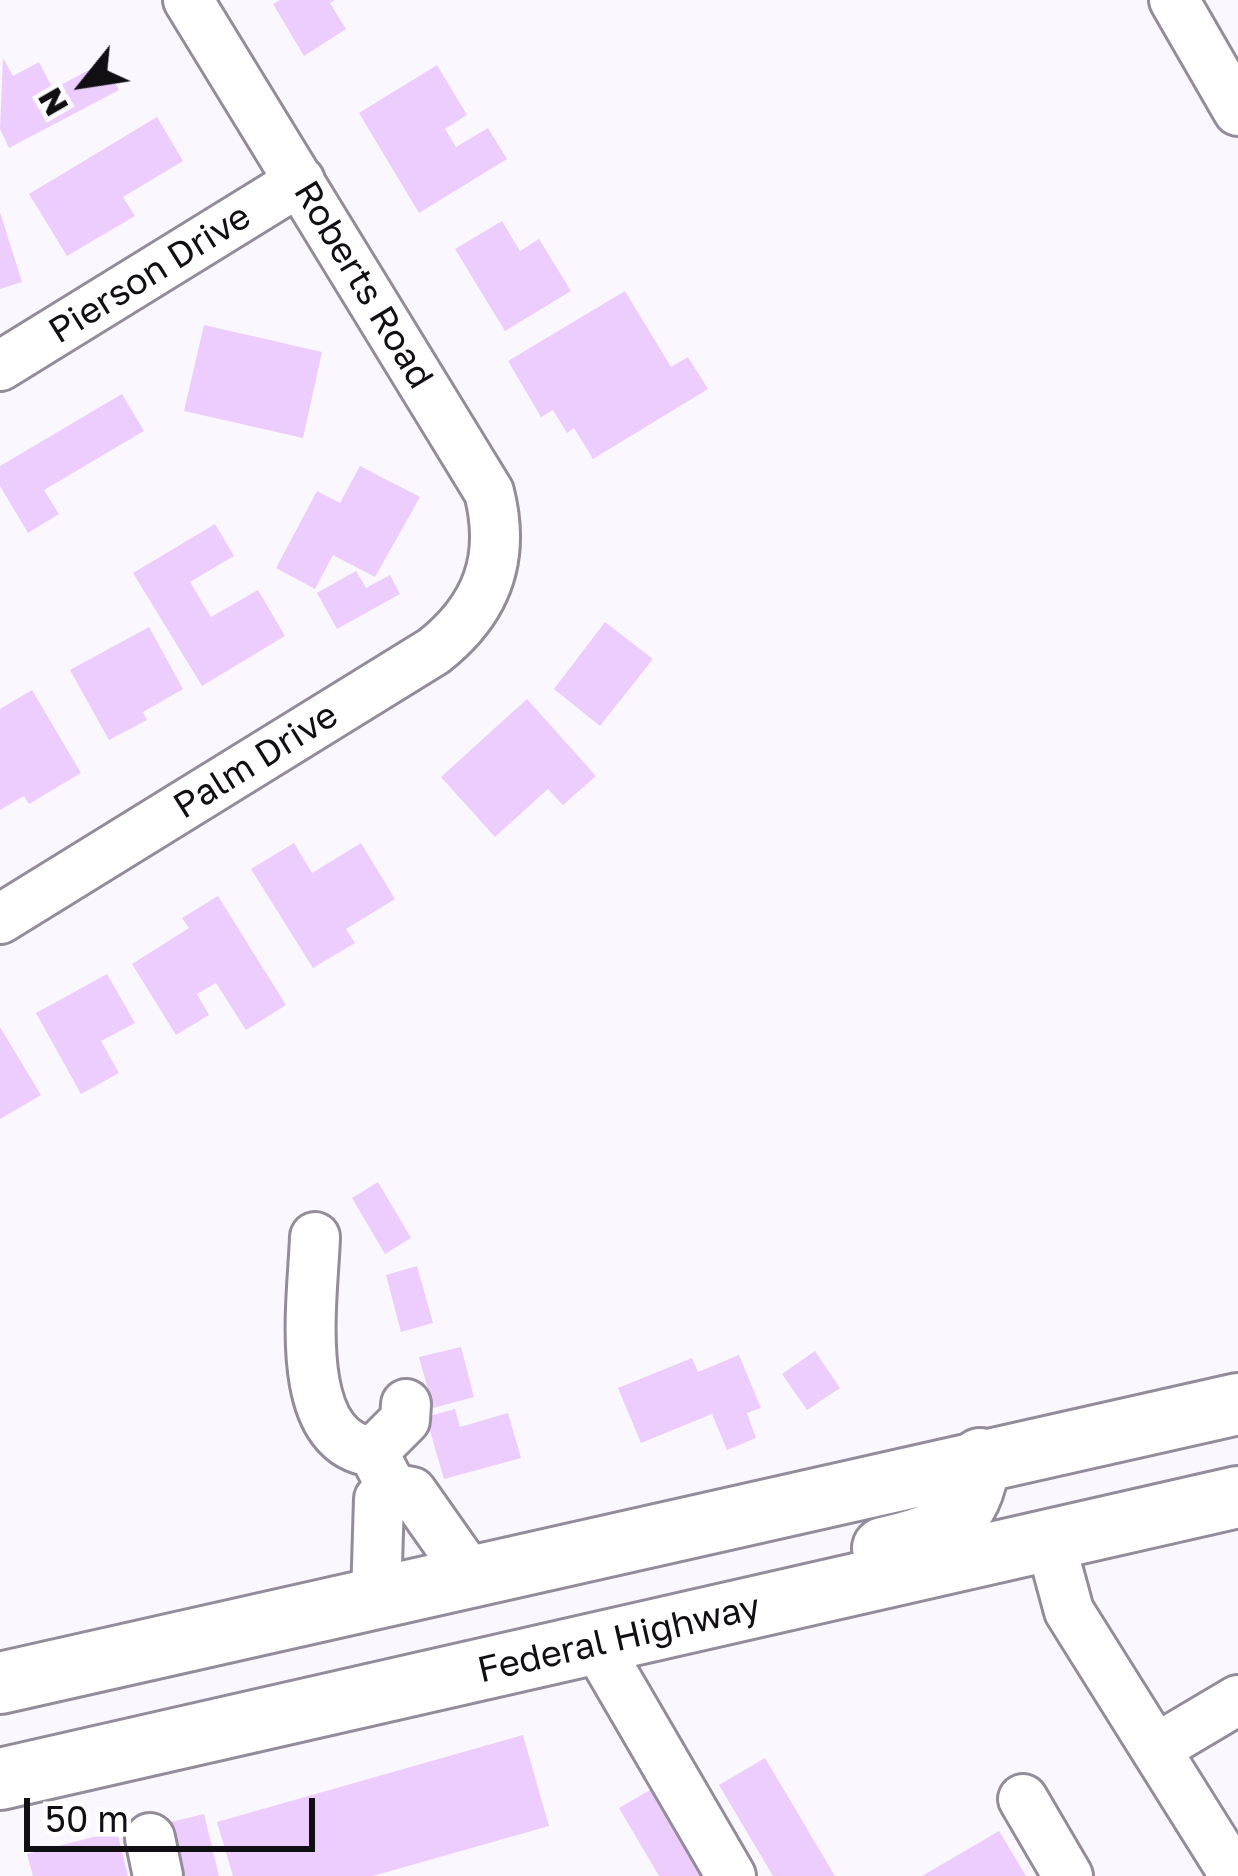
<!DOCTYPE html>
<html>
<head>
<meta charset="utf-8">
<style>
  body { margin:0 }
  #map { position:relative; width:1238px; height:1876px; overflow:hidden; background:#fbf7fe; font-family:"Golos Text",sans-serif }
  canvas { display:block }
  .north { position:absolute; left:24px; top:24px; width:120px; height:120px; -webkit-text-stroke:9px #fff; paint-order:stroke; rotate:240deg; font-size:33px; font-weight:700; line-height:48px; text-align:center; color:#120f14 }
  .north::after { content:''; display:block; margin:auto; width:42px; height:54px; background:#120f14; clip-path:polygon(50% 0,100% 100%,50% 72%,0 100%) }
  .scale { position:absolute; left:24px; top:1798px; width:291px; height:54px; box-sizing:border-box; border:6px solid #120f14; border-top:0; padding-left:15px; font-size:36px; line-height:42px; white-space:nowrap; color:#120f14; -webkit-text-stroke:9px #fff; paint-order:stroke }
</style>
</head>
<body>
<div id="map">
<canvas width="1238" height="1876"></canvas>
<div class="north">N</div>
<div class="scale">50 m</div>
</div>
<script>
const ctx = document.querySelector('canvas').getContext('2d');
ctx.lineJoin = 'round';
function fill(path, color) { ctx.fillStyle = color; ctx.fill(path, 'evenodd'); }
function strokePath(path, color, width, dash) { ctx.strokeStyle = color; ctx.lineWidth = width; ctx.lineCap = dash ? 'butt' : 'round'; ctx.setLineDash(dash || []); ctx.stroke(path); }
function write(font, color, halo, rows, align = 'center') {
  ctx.font = font + ' "Golos Text",sans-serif'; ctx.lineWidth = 9; ctx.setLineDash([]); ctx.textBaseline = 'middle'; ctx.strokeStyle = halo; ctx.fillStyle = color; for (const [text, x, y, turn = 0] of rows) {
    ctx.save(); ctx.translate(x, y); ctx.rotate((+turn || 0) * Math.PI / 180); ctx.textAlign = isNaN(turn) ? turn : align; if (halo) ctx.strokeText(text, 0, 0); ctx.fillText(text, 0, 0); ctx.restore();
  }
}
fill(new Path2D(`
  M280,0H335L330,3L346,29L304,56L273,4Z
  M3,58L13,76L39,62L53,89L104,62L119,90L9,148L0,129Z
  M437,65L467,115L445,129L456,147L488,128L507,159L419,213L359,113Z
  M157,117L183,161L123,197L135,216L67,256L29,194Z
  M0,212L22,282L0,289Z
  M502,221L520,251L539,239L571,291L505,331L455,249Z
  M625,291L671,367L688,357L708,389L593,459L574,428L567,433L553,410L541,417L508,361Z
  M204,325L322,352L303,438L184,411Z
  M122,394L144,431L44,490L59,514L28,533L0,486V466Z
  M360,466L420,497L375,577L333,555L315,589L276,568L317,491L340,503Z
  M215,524L234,556L190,582L211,617L258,590L285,636L202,686L133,573Z
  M356,571L366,588L390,575L400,594L337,629L317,593Z
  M605,622L653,659L600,726L554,689Z
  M149,627L183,689L143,712L147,720L109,740L70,670Z
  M32,690L81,773L29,804L24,796L0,810V709Z
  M527,699L596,776L563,805L548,789L495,837L441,777Z
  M294,843L312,873L361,843L395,899L346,929L355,943L313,968L251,869Z
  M218,896L286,1005L246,1030L216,983L197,994L209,1015L176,1035L132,964L189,928L182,918Z
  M107,974L135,1023L101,1041L119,1073L81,1094L36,1013Z
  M0,1027L41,1095L0,1119Z
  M378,1182L411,1238L385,1254L352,1198Z
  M417,1266L433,1323L401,1332L386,1275Z
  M461,1347L474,1397L433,1408L419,1357Z
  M815,1351L840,1388L807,1410L782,1374Z
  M739,1355L761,1408L747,1413L756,1438L727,1450L712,1414L641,1443L618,1388L692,1358L698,1372Z
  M455,1409L460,1427L508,1413L521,1458L444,1479L426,1417Z
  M523,1735L549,1826L373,1876H233L217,1822Z
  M765,1758L835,1876H773L719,1785Z
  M650,1790L700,1876H659L619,1808Z
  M204,1814L219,1876H184L171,1822Z
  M117,1831L128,1876H33L27,1854Z
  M999,1831L1026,1876H922Z`), '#eccdfd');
const minor = new Path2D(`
  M1174,0L1238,111
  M0,366L300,181
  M0,919L434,651C487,609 506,558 489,492L188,0
  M315,1237C313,1298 290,1442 373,1452L392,1488L379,1499L376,1598
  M373,1452L405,1420L406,1404
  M392,1488L412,1492L471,1576
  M1050,1541L1069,1611L1235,1876
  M596,1644L731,1876
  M1157,1748L1238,1700
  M1023,1799L1068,1876
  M150,1838L158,1876`);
const major = new Path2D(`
  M883,1548C942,1535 971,1523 980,1459
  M0,1683L1238,1404
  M0,1779L1238,1497`);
strokePath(minor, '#948b9b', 54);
strokePath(major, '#948b9b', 66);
strokePath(minor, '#fff', 48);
strokePath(major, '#fff', 60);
write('36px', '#120f14', '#fff', [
  ["Pierson Drive",150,274,-32],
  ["Roberts Road",363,285,59],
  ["Palm Drive",256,761,-32],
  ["Federal Highway",619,1639,-13]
]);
</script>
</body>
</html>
